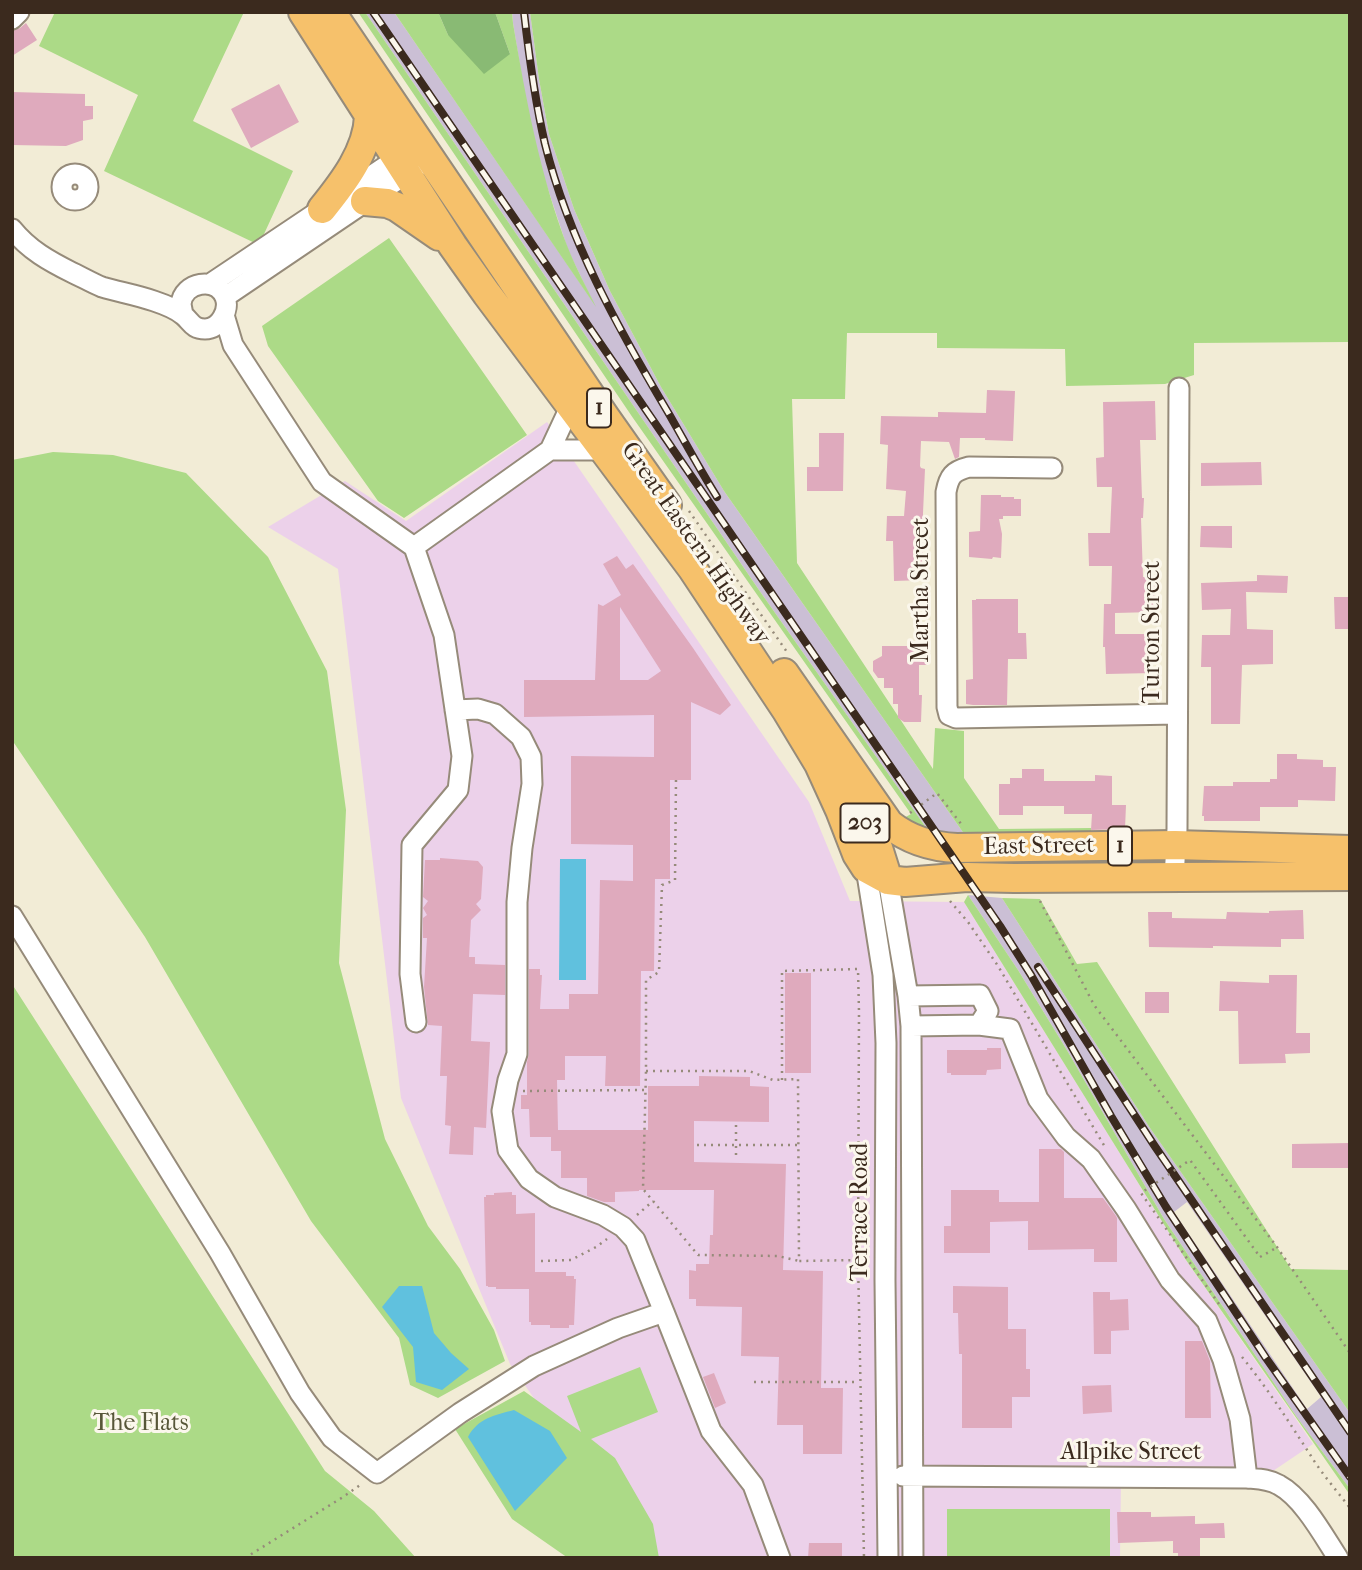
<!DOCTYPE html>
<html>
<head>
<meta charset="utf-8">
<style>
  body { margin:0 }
  #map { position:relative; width:1362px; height:1570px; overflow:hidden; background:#f2ecd6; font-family:"IM FELL French Canon",serif }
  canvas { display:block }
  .frame { position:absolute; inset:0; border:14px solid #3b2a1e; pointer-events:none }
</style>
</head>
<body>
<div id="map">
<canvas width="1362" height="1570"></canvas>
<div class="frame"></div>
</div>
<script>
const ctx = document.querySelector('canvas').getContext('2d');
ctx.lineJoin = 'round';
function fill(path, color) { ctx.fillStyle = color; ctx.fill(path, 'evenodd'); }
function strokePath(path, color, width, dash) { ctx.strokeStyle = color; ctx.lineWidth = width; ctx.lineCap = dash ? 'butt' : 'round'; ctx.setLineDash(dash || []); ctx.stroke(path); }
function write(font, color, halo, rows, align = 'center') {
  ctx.font = font + ' "IM FELL French Canon",serif'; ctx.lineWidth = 6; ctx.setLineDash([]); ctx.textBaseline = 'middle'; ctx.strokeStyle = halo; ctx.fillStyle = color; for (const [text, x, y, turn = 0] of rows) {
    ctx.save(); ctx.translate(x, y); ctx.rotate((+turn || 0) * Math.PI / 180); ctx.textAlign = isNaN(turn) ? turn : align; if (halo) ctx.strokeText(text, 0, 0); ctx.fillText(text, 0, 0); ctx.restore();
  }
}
fill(new Path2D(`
  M547,422L809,802L850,901L964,902L1186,1260L1313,1444L1264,1477L1121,1478L1120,1558H646L510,1364L401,1098L338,569L268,527L345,481L406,521Z`), '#ecd1ea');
fill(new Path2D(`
  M365,12H394L593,302L568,250L541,168L525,97L513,23L512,12H530L539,79L549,134L574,209L610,291L661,387L724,491L967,838H956L927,829L759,590Z
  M968,895L1002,898L1150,1128L1350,1413V1489L1296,1416L1164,1219L1068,1052L1018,970ZM1187,1202L1321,1397L1307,1409L1174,1212Z`), '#cbbfd5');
fill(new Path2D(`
  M55,12H244L193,121L293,171L259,245L104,171L138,95L39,46Z
  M358,12H365L759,590L927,829L904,818L911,814L633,418Z
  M394,12H438L448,35L510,54L495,12H512L513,23C526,100 540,175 568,248C576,268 587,288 596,307Z
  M530,12H1350V342L1194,343V375L1165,384L1066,386L1065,349L937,348V333H847L845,399H792L797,563L933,769L935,728L964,731V778L999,829L1091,828V835L967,838L724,491L661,387L610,291L574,209L549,134L539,79Z
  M389,238L527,435L404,518L378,501L268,346L262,326Z
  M53,452L113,455L186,473L268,557L327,671L346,810L339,963L385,1139L428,1226L460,1269L494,1330L505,1361L438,1398L410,1385L399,1338L311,1221L145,937L12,740V460Z
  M968,895L1018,970L1068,1052L1164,1219L1296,1416L1350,1489V1495L1186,1260L964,902Z
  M1002,898L1040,899L1077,964L1097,962L1291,1269L1350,1270V1413L1150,1128Z
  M12,984L325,1471L374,1511L416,1558H12Z
  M640,1367L658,1412L591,1439L615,1458L653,1524L659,1558H568L512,1519L455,1429L524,1391L581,1432L567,1396Z
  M947,1509H1110V1558H947Z`), '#acda87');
fill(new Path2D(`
  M438,12H495L510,54L484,74L448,35Z`), '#89ba74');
fill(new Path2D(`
  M560,859H586V980H559Z
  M399,1286H422L434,1333L451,1353L469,1369L442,1390L416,1382L413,1347L382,1307Z
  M514,1410L550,1431L567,1458L515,1511L468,1437C478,1418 495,1415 514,1410Z`), '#60c1de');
fill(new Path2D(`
  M26,23L37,40L12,56V31L20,28Z
  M279,84L299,122L251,148L231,109Z
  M12,92L85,94V106H93V119L83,121V140L66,146L12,145Z
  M987,390L1015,391L1013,441L985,440V438H960L959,457L955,459L949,442L921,441L920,466L921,468L925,469L923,513V580L894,581L893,541H886L887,516H904L906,491L886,489L888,445L880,444L881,416L938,417V412L986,413Z
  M1155,401L1156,440H1140L1142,498H1144L1143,518H1141L1143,577H1155L1154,612L1115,613V634H1153V648H1152L1153,673L1106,674L1105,647H1103L1104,604H1111L1112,566H1089L1088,533H1110L1112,487H1097L1096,458L1104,457L1103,402Z
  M819,433H844L843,491H807V467H819Z
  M1261,462L1262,485L1201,486V463Z
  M981,495H1001V497H1014V499H1021V516H1003V519H999L1002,534L1001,558L993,557L992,559L969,557V532L980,531Z
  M1201,526H1232V548L1200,547Z
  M617,556L626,569L633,564L693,648L731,705L720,715L691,702V780H670V879H655L654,971H641L640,1086H605L606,1056H565V1080H557L558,1130H648V1086H699V1076L750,1077V1086L769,1087V1122L694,1121V1162L786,1164L783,1270L823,1271L821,1388H843L842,1454H803V1425H777L779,1357L741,1356L742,1307L696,1306V1299H689V1270L696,1271V1264H709L710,1235H713L714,1190H639V1191L615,1192V1202H604L587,1196V1178H561V1151H551V1137H530L529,1109H521V1095H527V1062L529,1054V969H540V975H542L540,1009H569V994H598L600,880L633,881V845L571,844V756L654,757V715L524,717V680H595L598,604L603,606L621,595L603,564ZM620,607L661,671L648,680H620Z
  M1257,575L1288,576L1287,593L1246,592L1247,629L1273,630V664L1242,665L1240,724H1211V667H1201L1202,635H1230L1231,609L1202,610L1201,583L1257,581Z
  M1334,597H1350V629H1335Z
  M976,599H1018V633H1026L1027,659H1008L1007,705H973L966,704V680L973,679L972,600H976Z
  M882,646H927V665H919V695H922L921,722H904L898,718V704H893V688H884V678H878L873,671V661L882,656Z
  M1277,754H1297V759L1323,760V767H1336L1335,801L1298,800V807H1260V821H1204V816H1202L1204,786H1233V782H1270V779H1277Z
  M1022,769H1044V781H1095V775L1112,776V805H1126L1125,829L1091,830L1092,814H1064V806H1023V815H999V784H1010V778H1022Z
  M440,858L478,861L483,867L481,899L476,904L481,910L471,920L469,957H475V964L505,965V995L473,994L471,1041L490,1042L486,1128L474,1127L473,1155L449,1154L451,1126L445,1125L447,1076H440L442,1026L428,1025L424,987L427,938H423V918L427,915L423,908L428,901L423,897L425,860H440Z
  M1303,910L1304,939H1281V947L1213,946V948L1149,947L1148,912H1172V918L1226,919L1227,912L1269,913V911Z
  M785,973H811V1073H785Z
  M1269,975H1297L1296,1033H1310V1053L1285,1054L1286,1063L1239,1064L1238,1011H1219L1220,981L1269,983Z
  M1145,992H1169V1013H1145Z
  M987,1048H1001V1069L987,1070L986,1075H951V1073H947V1050H987Z
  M1350,1143V1168H1292V1144Z
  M1039,1149H1061L1064,1152V1198H1103L1116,1216L1117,1218V1262H1094V1249L1028,1250V1221L990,1222V1253H944V1226H951V1190H999V1202H1039Z
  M512,1192V1195H516V1214L535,1213V1272H566V1276H574V1279H576L574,1325H569V1328H550V1325H531V1322H529V1289H496V1287H488V1286H486L484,1197H486V1195H494V1193Z
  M953,1286L1008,1287V1329H1026V1369H1030V1397H1012V1428H962V1354H959L958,1313H953Z
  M1093,1292H1110V1300L1128,1299L1129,1330L1111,1331V1354H1094Z
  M1185,1341H1202L1210,1361L1211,1418H1185Z
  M714,1373L726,1403L715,1408L703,1377Z
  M1111,1385L1112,1412L1083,1414L1082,1386Z
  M1117,1512H1151V1517L1195,1516V1524L1224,1523L1225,1538H1200V1558H1178V1553H1173V1541L1118,1543Z
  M809,1543H842V1558H808Z`), '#dfaabd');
const minor = new Path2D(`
  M12,19L19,12
  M62 187a13 13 0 1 1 26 0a13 13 0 1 1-26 0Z
  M12,229C29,250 49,261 73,273C82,277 92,283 102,287C119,292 137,295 154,301C163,304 176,309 183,315C191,321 192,329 205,329C220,329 230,310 225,297C216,276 183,282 181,304C181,305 183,314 183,315
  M210,284L407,152
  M225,297L417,167
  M224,315L233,345L322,482L414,547
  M550,450H603
  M1052,468L969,467C953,471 949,476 946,492L947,707L949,715L956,718L1177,714
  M455,710L478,709L495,714L521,737L531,757L532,784L522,848L517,902V1054L508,1080L502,1111L508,1150L529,1179L555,1197L603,1215L623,1227L635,1240L664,1312
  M866,868L883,975L886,1043L885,1280L888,1558
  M1174,877L1177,829L1179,388
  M888,880L908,996L911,1026L913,1558
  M12,916L220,1253L300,1393L332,1438L377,1473L460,1413L534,1366L618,1328L664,1312L711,1431L753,1485L780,1558
  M908,996L980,995L988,1011L979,1025L1010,1029L1038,1099L1066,1137L1091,1159L1126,1209L1170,1280L1207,1321L1223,1360L1240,1419L1247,1478
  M416,1022L410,974L412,845L458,790L462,756L444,635L414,547L550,450L571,405
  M911,1026L979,1025
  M903,1476L1247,1478C1258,1479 1269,1479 1279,1485C1303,1498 1323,1535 1338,1558`);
const highway = new Path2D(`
  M303,12L453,246L487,294L692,568L787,711L819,764L840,810L857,854L866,868L888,880L905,882L967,877L1014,878L1350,876
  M331,12L605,417L667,505
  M365,201L387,203L397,207L439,236
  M322,209C343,183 368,151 369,116
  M784,673L889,824C909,840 932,847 957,848L1175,845L1350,850
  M849,793L878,848L888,880`);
strokePath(minor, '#968b7a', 23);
strokePath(highway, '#968b7a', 32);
strokePath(new Path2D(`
  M689,511L787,652
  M676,780L675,880L662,885L659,972L646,980V1071L643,1189L698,1255L778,1256L799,1261
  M910,813L937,793L962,825
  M950,901L968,922L998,966L1105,1147
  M1040,901L1094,1005L1277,1247L1350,1353
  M646,1071H749L773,1080L798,1079L799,1261L858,1260L867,1269
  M782,1080V971L858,969L859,1012L858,1260L864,1558
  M523,1091L646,1090
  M736,1125V1160
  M697,1145H798
  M637,1215L653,1201
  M1260,1257L1276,1248
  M541,1261L571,1260L596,1247L607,1239
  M1242,1357C1268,1389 1289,1422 1311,1456C1322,1474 1337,1491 1350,1508
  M754,1382H859
  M245,1558L343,1497L363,1483`), '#968b7a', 2.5, [2, 5]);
strokePath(minor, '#fff', 19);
strokePath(highway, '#f6c16b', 28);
const rail = new Path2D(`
  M373,12L1000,926L1031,975L1111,1116L1166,1207L1266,1358L1350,1477
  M524,12C529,56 535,101 545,144C569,241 618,328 669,414C685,442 700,470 717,497
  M1038,967L1154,1145L1350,1432`);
strokePath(rail, '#3b2a1e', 8);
strokePath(rail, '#fbf7ec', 5, [16]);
strokePath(new Path2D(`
  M1219,1304L1141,1193L1190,1160L1260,1257`), '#968b7a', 2.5, [2, 5]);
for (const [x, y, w] of [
  [599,408,24],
  [865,823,49],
  [1120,846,24]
]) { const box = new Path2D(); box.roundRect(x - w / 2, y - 19.5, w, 39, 5); ctx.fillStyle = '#fbf7ec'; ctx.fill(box); strokePath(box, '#3b2a1e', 2); }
write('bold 23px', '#3b2a1e', null, [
  ["1",599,408],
  ["203",865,823],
  ["1",1120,846]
]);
write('24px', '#3b2a1e', '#fbf7ec', [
  ["Great Eastern Highway",695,544,55],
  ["Martha Street",922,590,-90],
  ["Turton Street",1153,632,-90],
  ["East Street",1039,847,-1],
  ["Terrace Road",861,1212,-90],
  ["Allpike Street",1131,1453]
]);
write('24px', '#575638', '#fbf7ec', [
  ["The Flats",141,1424]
]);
</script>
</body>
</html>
